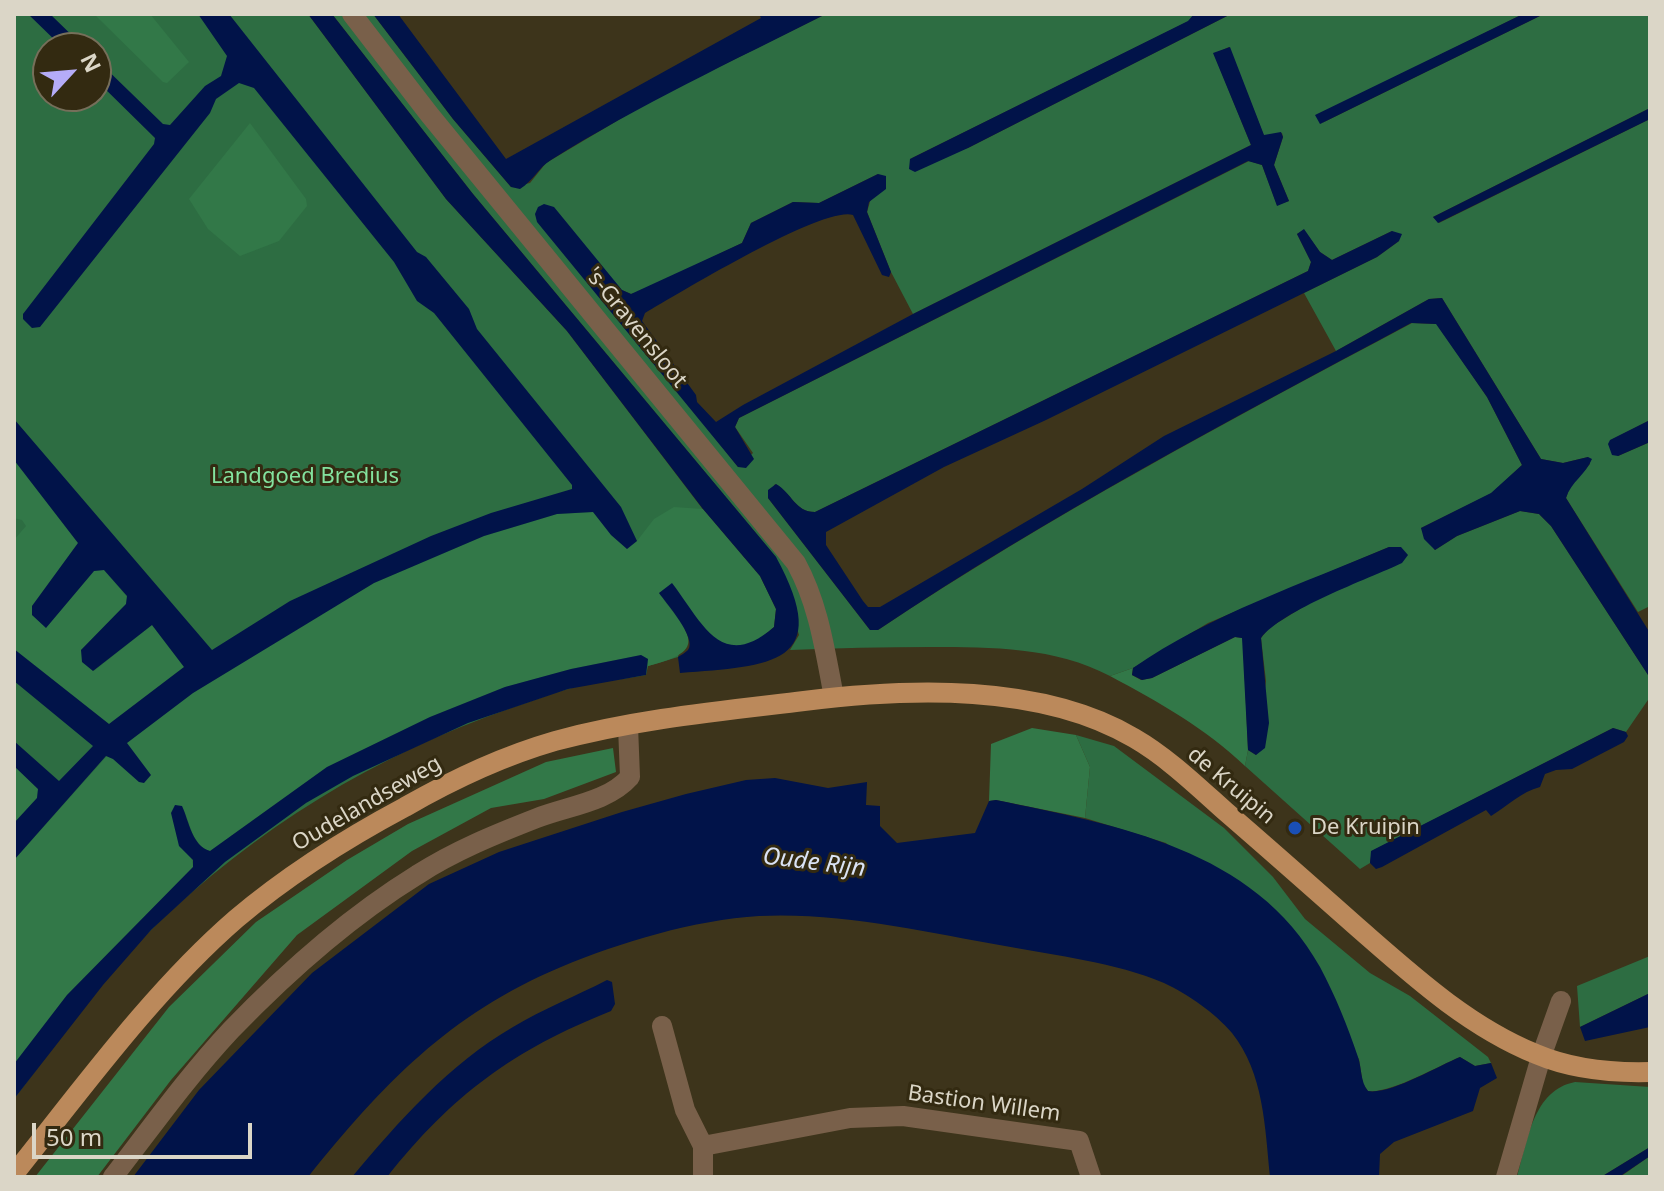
<!DOCTYPE html>
<html>
<head>
<meta charset="utf-8">
<style>
  body { margin:0 }
  #map { position:relative; width:1664px; height:1191px; overflow:hidden; background:#3d341b; font-family:"Noto Sans",sans-serif }
  canvas { display:block }
  .frame { position:absolute; inset:0; border:16px solid #dbd6c7; pointer-events:none }
  .north { position:absolute; left:32px; top:32px; width:80px; height:80px; box-sizing:border-box; background:#332a11; border:2px solid #766f5a; border-radius:50%; rotate:64deg; font-size:22px; font-weight:700; line-height:32px; text-align:center; color:#dbd6c7 }
  .north::after { content:''; display:block; margin:auto; width:28px; height:36px; background:#b5acf8; clip-path:polygon(50% 0,100% 100%,50% 72%,0 100%) }
  .scale { position:absolute; left:32px; top:1123px; width:220px; height:36px; box-sizing:border-box; border:4px solid #dbd6c7; border-top:0; padding-left:10px; font-size:24px; line-height:28px; white-space:nowrap; color:#dbd6c7; -webkit-text-stroke:6px #332a11; paint-order:stroke }
</style>
</head>
<body>
<div id="map">
<canvas width="1664" height="1191"></canvas>
<div class="frame"></div>
<div class="north">N</div>
<div class="scale">50 m</div>
</div>
<script>
const ctx = document.querySelector('canvas').getContext('2d');
ctx.lineJoin = 'round';
function fill(path, color) { ctx.fillStyle = color; ctx.fill(path, 'evenodd'); }
function strokePath(path, color, width, dash) { ctx.strokeStyle = color; ctx.lineWidth = width; ctx.lineCap = dash ? 'butt' : 'round'; ctx.setLineDash(dash || []); ctx.stroke(path); }
function write(font, color, halo, rows, align = 'center') {
  ctx.font = font + ' "Noto Sans",sans-serif'; ctx.lineWidth = 6; ctx.setLineDash([]); ctx.textBaseline = 'middle'; ctx.strokeStyle = halo; ctx.fillStyle = color; for (const [text, x, y, turn = 0] of rows) {
    ctx.save(); ctx.translate(x, y); ctx.rotate((+turn || 0) * Math.PI / 180); ctx.textAlign = isNaN(turn) ? turn : align; if (halo) ctx.strokeText(text, 0, 0); ctx.fillText(text, 0, 0); ctx.restore();
  }
}
fill(new Path2D(`
  M14,14H308L446,199L567,331L711,520L678,657L648,666L646,675C620,680 594,682 568,689C549,694 530,702 511,708C375,755 255,829 152,929C100,979 58,1042 14,1099ZM48,48H96V96H48Z
  M332,14H373L453,119L511,187L530,183L546,163L652,100L826,14H1194L1189,21L910,159L968,148L1231,14H1523L1438,56L1320,124L1544,14H1650V108L1433,217L1439,223L1650,119V420L1611,440L1618,456L1650,442V606L1638,612L1566,498L1570,486L1590,464L1588,457L1563,463L1541,459L1442,298L1429,299L1336,351L1304,293L1377,257L1399,241L1392,231L1332,260L1320,252L1304,230L1297,234L1311,262L1308,271L815,512C795,512 792,493 775,484L768,498L870,630H878C1049,516 1230,420 1412,323L1437,324L1487,397L1522,465L1492,493L1421,528L1435,550L1457,536L1520,511L1539,514L1551,526L1650,678V697L1626,732L1613,728L1372,851L1370,863L1360,869L1245,766L1248,750L1256,755L1266,681L1261,638L1269,628L1400,547H1389L1208,623L1133,668L1110,676C1055,647 992,647 931,647C883,647 837,648 790,650L799,635L776,557L473,194ZM1229,47L1264,136L1282,133L1283,137L1274,165L1289,201L1277,205L1262,165L1249,161L739,418L735,427L753,453L738,467L708,429L622,290L631,294L640,292L742,243L751,223L793,202L819,203L878,174L867,212L891,272L913,314L1251,145L1214,54Z
  M1076,735L1114,746L1224,828L1273,877L1305,919L1370,973L1410,996L1488,1057L1491,1063L1475,1066L1460,1057C1438,1066 1390,1094 1368,1091L1363,1084L1359,1059L1166,843L1085,818L1090,767Z
  M1650,956V993L1580,1027L1577,986Z
  M1575,1082L1650,1087V1147L1601,1177H1517C1527,1142 1533,1090 1575,1082Z
  M1650,1156V1177H1620Z`), '#2d6d42');
fill(new Path2D(`
  M94,14H150L189,62L167,83L163,82Z
  M250,123L306,199L307,206L279,241L240,256L208,229L189,199Z
  M14,460L78,543L32,606L33,615L46,627L94,571L104,570L127,597L126,604L81,650L94,671L152,625L184,667L109,724L14,649V540L26,526L22,520L14,518Z
  M674,507L703,509L760,576L776,609L774,627C763,637 751,647 735,646C713,646 677,608 659,593C688,634 712,650 648,666V659L641,655L571,669L505,687L430,717L327,767L210,851C192,846 190,821 182,806L193,867L67,995L14,1064V860L107,756L113,759L139,782L150,775L126,743L193,693L374,583L484,536L557,514L593,512L627,549L637,541L654,519Z
  M1235,637L1243,638L1248,750L1245,766C1205,728 1159,702 1110,676L1133,668L1132,675L1141,680L1152,678Z
  M1032,728L1076,735L1090,767L1085,818L996,800L989,801L991,744Z
  M613,748L616,772L544,799L491,808L412,851L297,935L171,1080L97,1177H35L169,1007L256,922L347,860L408,824L546,762Z
  M14,766L38,789L37,798L14,823Z`), '#327848');
fill(new Path2D(`
  M28,14H50L85,48H63Z
  M198,14H229L417,252L426,257L469,309L477,329L621,507L637,541L627,549L611,535L593,512L557,514L484,536L374,583L193,693L127,743L151,775L144,783L139,782L113,759L106,756L14,860V823L37,798L38,789L14,766V741L59,781L93,746L14,681V649L109,724L184,667L152,625L93,671L82,662L81,650L126,604L127,596L104,570L94,571L46,628L32,615V606L78,543L14,460V419L212,650L290,601L431,536L491,513L572,489V485L434,313L417,301L394,262L254,88L239,83L216,99L210,113L40,327L32,328L23,319V314L154,144L155,138L96,80V59L163,124L170,125L205,86L221,76L227,56Z
  M308,14H332L473,194L776,557C835,665 771,666 680,673L678,657C681,655 685,653 688,650C697,638 666,603 659,593L672,583C702,622 721,673 774,627L776,609L760,576L703,509L567,331L446,199Z
  M373,14H398L506,159L761,18L759,14H826C733,61 639,105 551,160C539,167 533,181 520,189L511,187L453,119Z
  M1194,14H1231L968,148L915,172L909,169L910,159L1188,21Z
  M1523,14H1544L1320,124L1315,115Z
  M1230,47L1264,135L1281,132L1283,137L1274,165L1289,201L1277,206L1262,165L1248,161L739,418L735,427L754,459L746,468L738,467L537,222L535,214L538,207L544,204L554,207L622,290L631,294L742,243L751,223L793,202L819,203L878,174L886,176V189L869,202L867,212L891,272L889,277L882,275L853,215C822,206 680,293 645,313L642,321L696,395L697,402L716,422L743,405L913,314L1251,145L1213,53Z
  M1650,108V119L1438,223L1433,217Z
  M1304,229L1320,252L1332,260L1392,231L1402,234L1399,241L1377,257L1046,420L944,467L826,532V545L863,601L868,607H880L1082,489L1164,436L1336,351L1429,299L1442,298L1541,459L1563,463L1588,457L1592,459C1586,474 1571,482 1566,498L1650,633V678L1551,526L1539,514L1520,511L1457,536L1435,550L1424,539L1421,528L1491,493L1522,465L1487,397L1436,324L1411,323C1230,420 1049,515 878,630H870L768,498V490L776,484C792,493 795,512 815,512L1308,271L1311,262L1297,234Z
  M1650,420V442L1618,456L1612,455L1608,444L1610,440Z
  M1389,547H1401L1408,555L1402,563C1368,579 1282,610 1261,638L1269,723L1265,748L1256,755L1248,750L1242,638L1235,637L1152,678L1142,680L1132,675L1133,668C1211,614 1302,584 1389,547Z
  M641,655L648,659L646,675L568,689L468,723L353,776L306,803L225,862L151,930L103,985L14,1099V1064L67,995L193,867V860L179,846L171,813L175,805L182,806C189,821 192,846 210,851L327,767L430,717L505,687L571,669Z
  M1613,728L1626,732L1628,736L1624,742L1572,769L1556,770L1545,774L1540,787C1521,792 1509,805 1491,816L1486,810L1382,867L1376,869L1370,863L1371,851Z
  M775,778L828,788L867,782L866,805L880,806V826L897,843L975,833L989,801L996,800C1116,825 1255,849 1320,967C1335,995 1348,1027 1358,1057C1362,1069 1360,1081 1368,1091C1390,1095 1438,1066 1460,1057L1475,1066L1491,1063L1497,1078L1480,1088L1473,1111L1394,1142L1380,1154L1379,1177H1270C1265,1128 1264,1073 1232,1033C1215,1013 1188,994 1164,983C1115,962 1057,956 1005,946C924,932 842,912 759,916C694,920 621,942 561,967C449,1014 382,1085 308,1177H133L199,1090L312,973L429,884L499,852L622,812L686,794L746,780Z
  M607,980L612,982L615,1004L611,1011C513,1050 452,1095 387,1177H352C399,1121 449,1064 513,1027C543,1009 576,996 607,980Z
  M1650,993V1027L1585,1041L1580,1027Z
  M1650,1147V1156L1619,1177H1601Z`), '#011349');
strokePath(new Path2D(`
  M352,14L429,114L796,563C819,605 825,651 834,697
  M662,1026L685,1110L703,1146V1177
  M703,1146L850,1118L903,1116L1079,1141L1091,1177
  M113,1177C151,1128 188,1076 231,1030C286,973 349,917 417,875C454,851 496,834 537,818C568,806 608,802 630,777L628,726
  M1506,1177L1541,1057L1561,1001`), '#79604a', 20);
strokePath(new Path2D(`
  M14,1174C82,1089 153,991 236,919C288,875 345,839 405,807C452,780 503,756 555,741C636,719 721,711 804,701C908,688 1041,683 1134,738C1167,757 1197,786 1225,811C1269,849 1312,887 1356,926C1411,974 1467,1026 1536,1054C1571,1069 1613,1073 1650,1072`), '#bb895b', 20);
for (const [x, y, r, color] of [
  [1295,828,8,"#1a4fb4"]
]) { const dot = new Path2D(); dot.arc(x, y, r, 0, 2 * Math.PI); ctx.fillStyle = color; ctx.fill(dot); strokePath(dot, '#332a11', 3); }
write('22px', '#dbd6c7', '#332a11', [
  ["'s-Gravensloot",636,328,51],
  ["de Kruipin",1231,786,40],
  ["Oudelandseweg",367,804,-30],
  ["Bastion Willem",984,1104,8]
]);
write('22px', '#83e29e', '#332a11', [
  ["Landgoed Bredius",305,477]
]);
write('22px', '#dbd6c7', '#332a11', [
  ["De Kruipin",1311,828]
], 'left');
write('italic 24px', '#dae3f5', '#332a11', [
  ["Oude Rijn",814,863,7]
]);
</script>
</body>
</html>
